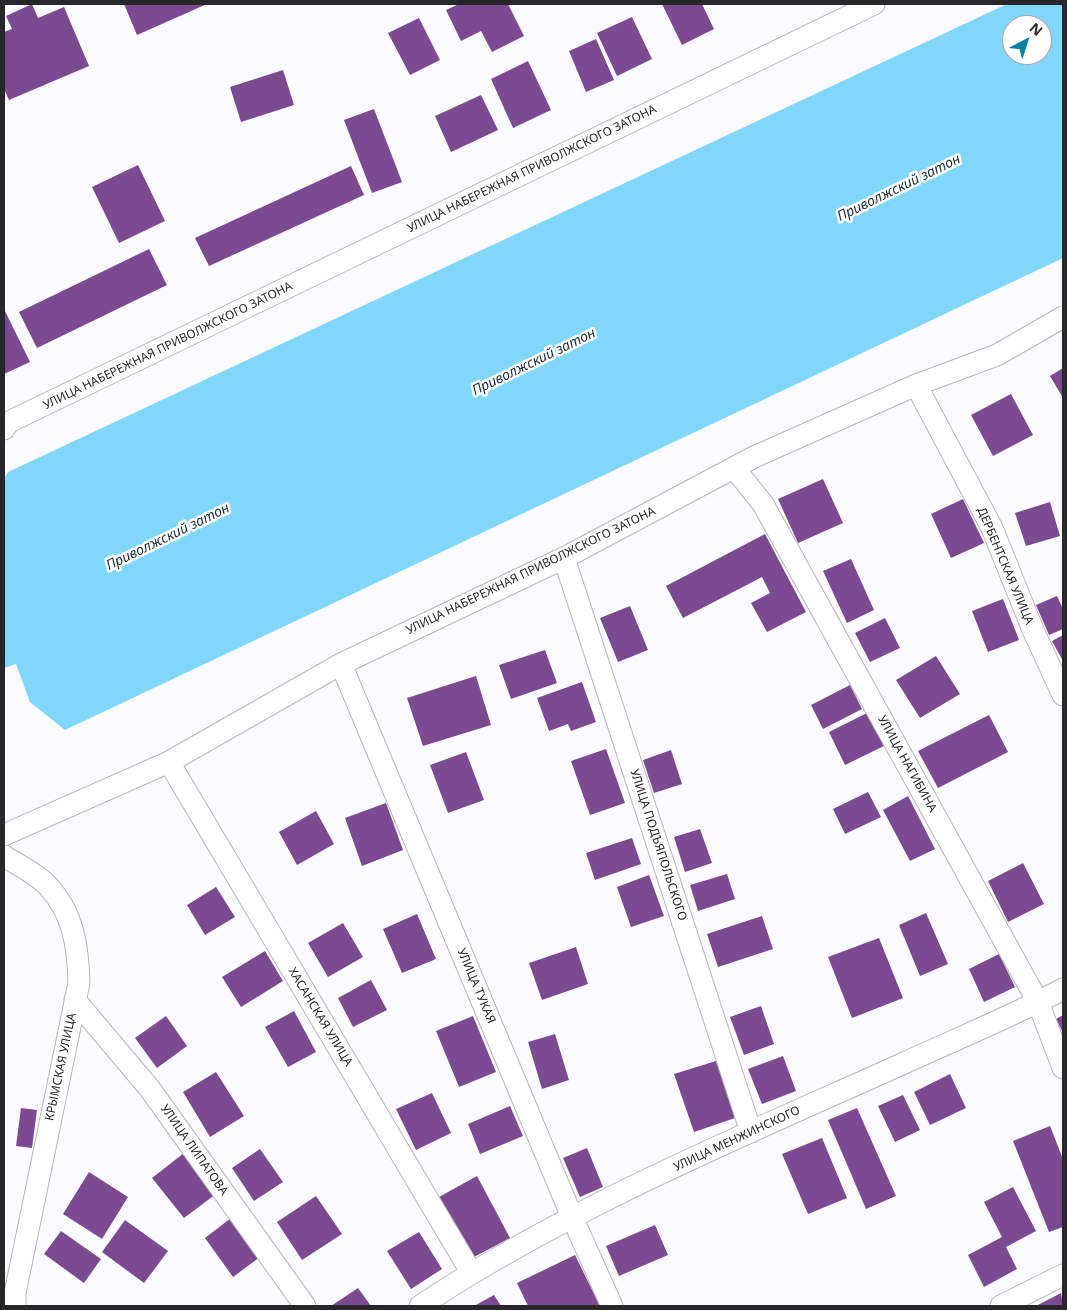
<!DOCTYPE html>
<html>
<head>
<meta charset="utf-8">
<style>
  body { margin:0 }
  #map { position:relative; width:1067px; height:1310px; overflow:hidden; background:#fafaff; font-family:"Noto Sans",sans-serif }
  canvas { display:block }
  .frame { position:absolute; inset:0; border:5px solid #272629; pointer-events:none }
  .north { position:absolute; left:1002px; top:15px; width:50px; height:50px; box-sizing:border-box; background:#fff; border:1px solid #a9a8a9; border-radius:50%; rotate:40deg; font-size:14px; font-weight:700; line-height:20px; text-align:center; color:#272629 }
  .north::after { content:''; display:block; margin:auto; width:18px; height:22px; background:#0a80a7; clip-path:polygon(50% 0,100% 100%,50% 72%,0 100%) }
</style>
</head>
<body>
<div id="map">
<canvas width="1067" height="1310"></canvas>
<div class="frame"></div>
<div class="north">N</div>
</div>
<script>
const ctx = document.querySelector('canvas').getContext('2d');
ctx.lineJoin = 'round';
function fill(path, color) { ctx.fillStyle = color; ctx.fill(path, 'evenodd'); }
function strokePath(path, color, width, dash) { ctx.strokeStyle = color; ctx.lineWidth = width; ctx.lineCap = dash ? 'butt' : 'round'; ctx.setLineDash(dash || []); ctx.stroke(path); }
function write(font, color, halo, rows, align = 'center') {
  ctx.font = font + ' "Noto Sans",sans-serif'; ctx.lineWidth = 5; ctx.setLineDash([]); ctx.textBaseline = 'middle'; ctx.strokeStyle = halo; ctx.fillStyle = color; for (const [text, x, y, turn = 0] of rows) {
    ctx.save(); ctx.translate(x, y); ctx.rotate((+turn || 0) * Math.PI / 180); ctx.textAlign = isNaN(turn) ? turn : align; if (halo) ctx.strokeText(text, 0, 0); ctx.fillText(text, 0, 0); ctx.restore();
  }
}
fill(new Path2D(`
  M1007,4H1063V258L65,730L30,702L16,664L4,668V479L8,472ZM1012,25H1042V55H1012Z`), '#80d7fa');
fill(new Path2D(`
  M32,4L38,18L64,7L89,66L9,100L4,89V32L12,29L6,16Z
  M124,4H207L137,35Z
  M459,4H508L524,36L492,52L481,31L461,41L446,10Z
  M662,4H702L714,29L682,45Z
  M632,17L652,59L617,76L597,33Z
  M419,18L440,60L410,75L388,33Z
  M596,39L614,80L586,92L569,51Z
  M528,61L551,110L513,128L491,79Z
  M283,70L294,105L241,122L230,87Z
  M481,95L498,130L451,152L435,116Z
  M374,109L402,182L372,193L344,120Z
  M138,165L165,221L119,243L92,187Z
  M351,166L364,195L209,266L195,238Z
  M149,249L167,285L37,348L19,312Z
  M4,309L30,362L4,374Z
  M1063,368V398L1050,376Z
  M1011,394L1033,435L993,456L971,415Z
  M823,479L843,523L798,543L778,499Z
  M963,499L984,543L951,558L931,514Z
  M1050,502L1060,536L1026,546L1015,513Z
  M765,534L806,612L767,632L751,603L770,593L762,577L683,618L666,586Z
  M851,559L874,610L847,623L823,571Z
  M1057,596L1063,609V629L1049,635L1036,605Z
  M1003,599L1019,640L988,652L972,611Z
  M630,606L648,650L618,662L600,618Z
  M885,618L900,648L870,662L855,633Z
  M1063,635V661L1052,641Z
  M545,650L557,683L511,699L499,665Z
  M936,656L960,694L920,718L896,680Z
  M476,676L491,725L423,746L407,698Z
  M582,682L596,722L571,731L568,724L549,731L537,698Z
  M850,685L862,709L823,729L811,705Z
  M867,713L884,746L845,765L829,732Z
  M989,715L1008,752L938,788L918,751Z
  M606,749L625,803L590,815L571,761Z
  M671,750L682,784L654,793L643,760Z
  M466,752L484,800L448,813L430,765Z
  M868,792L881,817L845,834L833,809Z
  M908,796L935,849L910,861L883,810Z
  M386,803L403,850L362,866L345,818Z
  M316,811L334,844L297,865L279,832Z
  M700,829L712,863L685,872L674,837Z
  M632,838L641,864L595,880L586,853Z
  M1023,863L1044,904L1008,922L988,881Z
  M727,874L735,899L698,911L690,885Z
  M649,875L664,916L631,927L617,887Z
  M216,887L235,917L205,935L187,905Z
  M926,913L948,964L920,976L899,925Z
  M417,914L436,959L402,973L383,929Z
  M762,916L773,949L718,967L707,934Z
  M343,923L363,957L328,977L308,943Z
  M879,938L903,998L852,1018L828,957Z
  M576,947L588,984L542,1000L529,963Z
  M265,951L283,981L241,1007L222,977Z
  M999,954L1015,987L984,1002L969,969Z
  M371,980L387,1010L353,1027L338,998Z
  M761,1006L774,1044L744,1055L730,1017Z
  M294,1011L316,1052L288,1067L265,1027Z
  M1063,1015V1033L1056,1019Z
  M166,1016L187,1046L157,1068L135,1038Z
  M473,1016L496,1072L459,1087L436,1031Z
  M555,1034L569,1080L542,1089L528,1042Z
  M783,1056L796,1091L762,1104L748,1069Z
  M716,1061L735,1118L694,1132L674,1074Z
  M216,1072L244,1116L210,1137L183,1092Z
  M950,1074L966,1108L930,1125L914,1092Z
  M432,1093L451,1133L416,1150L396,1109Z
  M903,1095L920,1130L895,1142L878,1106Z
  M510,1106L523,1136L480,1154L468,1124Z
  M21,1108L37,1110L32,1148L16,1146Z
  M857,1108L896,1196L866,1209L828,1120Z
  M1050,1126L1063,1159V1227L1049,1232L1013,1141Z
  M822,1138L847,1198L808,1214L782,1154Z
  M587,1148L603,1187L580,1197L563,1158Z
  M260,1149L283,1182L254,1201L232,1168Z
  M184,1153L216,1194L184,1218L152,1178Z
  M89,1172L128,1197L102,1239L63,1214Z
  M477,1176L510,1238L472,1258L439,1197Z
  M1013,1187L1036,1231L1006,1247L1017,1269L984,1287L968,1255L1002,1237L984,1202Z
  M316,1196L342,1234L302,1260L277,1222Z
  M235,1215L264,1254L233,1277L205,1238Z
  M125,1220L168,1251L144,1283L102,1252Z
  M655,1225L668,1255L619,1276L606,1246Z
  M61,1231L101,1259L84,1283L44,1254Z
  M419,1232L442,1269L411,1289L387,1251Z
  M575,1255L600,1306H528L517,1283Z
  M358,1288L371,1306H331Z
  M1061,1293L1063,1306H1036Z
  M494,1295L501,1306H474Z`), '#7c4a91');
const minor = new Path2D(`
  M916,385L992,528L1033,630L1063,695
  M4,429L9,422L874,4
  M735,469L763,504L1038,1002L1063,1068
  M564,558L751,1132
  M341,664L572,1217L612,1306
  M169,762L471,1272
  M4,835L169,762L341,664L564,558L754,457L916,385L997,355L1063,317
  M4,856C18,865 37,874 48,886C74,914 78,948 79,983L15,1293V1306
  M75,1000L150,1089L305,1306
  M420,1306C568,1208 740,1137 902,1064C956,1039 1011,1017 1063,989
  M1001,1306L1063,1275`);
strokePath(minor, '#b7b6bd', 23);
strokePath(minor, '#fff', 21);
write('12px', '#272629', '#fff', [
  ["УЛИЦА НАБЕРЕЖНАЯ ПРИВОЛЖСКОГО ЗАТОНА",532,169,-26],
  ["УЛИЦА НАБЕРЕЖНАЯ ПРИВОЛЖСКОГО ЗАТОНА",168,346,-26],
  ["ДЕРБЕНТСКАЯ УЛИЦА",1005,566,67],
  ["УЛИЦА НАБЕРЕЖНАЯ ПРИВОЛЖСКОГО ЗАТОНА",531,571,-26],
  ["УЛИЦА НАГИБИНА",907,764,61],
  ["УЛИЦА ПОДЪЯПОЛЬСКОГО",658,845,72],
  ["УЛИЦА ТУКАЯ",476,986,67],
  ["ХАСАНСКАЯ УЛИЦА",320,1017,59],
  ["КРЫМСКАЯ УЛИЦА",61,1067,-78],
  ["УЛИЦА МЕНЖИНСКОГО",737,1139,-25],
  ["УЛИЦА ЛИПАТОВА",194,1150,55]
]);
write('italic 14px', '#1a2e37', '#fff', [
  ["Приволжский затон",899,188,-26],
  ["Приволжский затон",534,362,-26],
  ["Приволжский затон",168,537,-26]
]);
</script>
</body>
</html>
